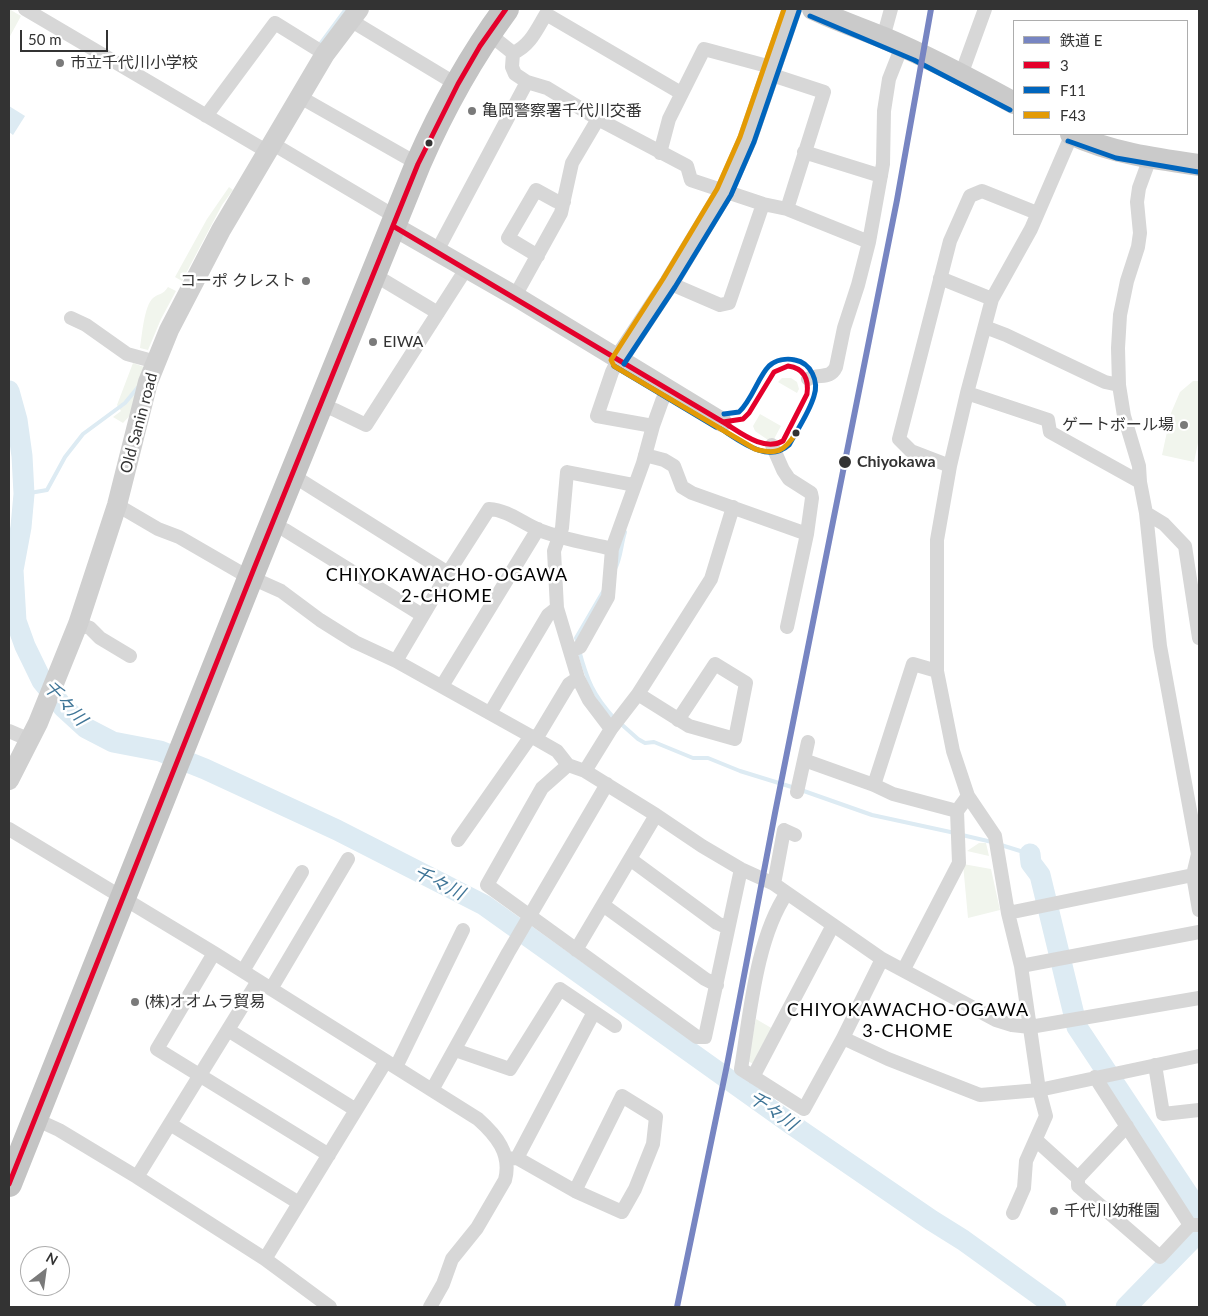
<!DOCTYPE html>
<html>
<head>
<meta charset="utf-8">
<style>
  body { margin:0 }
  #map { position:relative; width:1208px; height:1316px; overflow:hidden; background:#fff; font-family:Lato,"Noto Sans JP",sans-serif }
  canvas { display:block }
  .frame { position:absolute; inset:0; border:10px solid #333; pointer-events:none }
  .legend { position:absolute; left:1013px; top:20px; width:175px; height:115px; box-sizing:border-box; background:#fff; border:1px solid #adadad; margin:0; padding:6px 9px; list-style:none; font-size:15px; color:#333 }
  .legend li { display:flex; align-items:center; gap:10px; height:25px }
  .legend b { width:25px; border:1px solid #adadad }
  .north { position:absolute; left:20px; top:1246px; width:50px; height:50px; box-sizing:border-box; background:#fff; border:1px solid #adadad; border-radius:50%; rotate:30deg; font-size:14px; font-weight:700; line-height:20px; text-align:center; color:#333 }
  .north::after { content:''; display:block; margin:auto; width:18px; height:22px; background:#7a7a7a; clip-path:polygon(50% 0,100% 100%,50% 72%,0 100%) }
  .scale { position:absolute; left:20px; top:30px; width:88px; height:22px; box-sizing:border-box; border:2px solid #333; border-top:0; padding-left:6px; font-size:15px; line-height:18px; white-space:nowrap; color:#333; -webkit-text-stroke:4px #fff; paint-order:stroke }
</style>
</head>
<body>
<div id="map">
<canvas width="1208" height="1316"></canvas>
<div class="frame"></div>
<ul class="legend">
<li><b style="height:6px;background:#7785c2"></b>鉄道 E</li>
<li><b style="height:6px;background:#e4002b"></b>3</li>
<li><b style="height:6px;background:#0065bd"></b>F11</li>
<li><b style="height:6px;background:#e39a05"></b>F43</li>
</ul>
<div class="north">N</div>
<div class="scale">50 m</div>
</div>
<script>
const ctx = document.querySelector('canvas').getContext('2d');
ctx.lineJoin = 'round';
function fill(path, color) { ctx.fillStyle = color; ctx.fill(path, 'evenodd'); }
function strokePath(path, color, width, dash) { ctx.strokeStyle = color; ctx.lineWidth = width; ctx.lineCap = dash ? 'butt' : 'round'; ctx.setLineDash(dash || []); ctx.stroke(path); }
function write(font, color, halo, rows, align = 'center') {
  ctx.font = font + ' Lato,"Noto Sans JP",sans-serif'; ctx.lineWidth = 5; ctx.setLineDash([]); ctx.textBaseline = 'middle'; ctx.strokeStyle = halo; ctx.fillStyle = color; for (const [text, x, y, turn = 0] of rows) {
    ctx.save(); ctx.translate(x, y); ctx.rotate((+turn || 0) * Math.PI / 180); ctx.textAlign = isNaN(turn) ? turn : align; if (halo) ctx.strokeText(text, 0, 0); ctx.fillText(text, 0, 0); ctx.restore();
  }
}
fill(new Path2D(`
  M9,9L21,16L9,38Z
  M229,187L233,190L222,205L182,281L175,277L207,219Z
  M168,287L176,291L161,319L148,350L140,348C142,336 144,306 153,298C159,293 163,295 168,287Z
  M133,363L147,368L135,410L123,423L113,417L121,411L117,405Z
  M782,378H791L797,382L799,389L797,393L778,382Z
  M1193,381H1199V438L1194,462L1162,455L1171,413L1180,392Z
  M760,414L781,426L774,439L768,440L755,431L753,426Z
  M979,843H986L989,856L967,851Z
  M963,864L991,869L1000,910L968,918Z
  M756,1019L773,1029L754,1064L747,1061Z`), '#f1f5ed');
fill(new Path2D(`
  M9,106L25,116L13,135L9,132Z`), '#ddebf3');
strokePath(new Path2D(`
  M318,47L346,9
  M24,494L47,490L65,457L83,434L125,403L139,386
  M615,569C621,558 621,544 625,532
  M578,643L576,638L604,590
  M579,650C587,680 593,695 614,718
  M620,723L638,739L645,743L654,742L693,758H708L740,771L795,788
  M801,790L872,815L955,833
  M962,835L992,842
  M1001,845L1030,854`), '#ddebf3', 4);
strokePath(new Path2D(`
  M9,391L17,420L22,456L24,494L21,527L13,570L16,621L25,646L42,681L63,707L86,728L113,742L160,751L205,769L337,830L484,905L791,1124L931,1220L963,1240L1056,1307
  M1030,854L1031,863L1040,875L1077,1027L1197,1208L1199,1221
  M1126,1307L1199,1232`), '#ddebf3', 21);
strokePath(new Path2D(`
  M25,9L268,152
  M350,20L456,84
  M488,33L513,53
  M883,38L891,9
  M513,53L512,67L515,74L527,82L547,88L598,119L687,166L691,180L763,204L787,209L869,242
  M513,53C530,46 537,29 546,14L681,93
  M769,74L824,92L787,209
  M961,75L985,9
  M300,97L418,164
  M206,116L275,23L325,54
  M273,144L396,217
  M804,152L881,176
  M660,153L669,119L704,49L771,67
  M1150,158L1139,188L1137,202L1140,233L1138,247L1127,281L1120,315L1118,348L1119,385L1124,416L1139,466L1140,482L1146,513L1160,646L1198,854L1193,875L1199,910
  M437,251L527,82
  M538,256L508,238L536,190L556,201L564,202
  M372,277L383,280L438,313
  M940,278L992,299
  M669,283L720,305L729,303L763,204
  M515,296L561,213L572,163L598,119
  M71,318L86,325L127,354L156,362
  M985,327L1006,335L1105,382L1119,385
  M618,360L612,372L597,416L653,426
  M808,379C819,373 830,380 836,367L844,328L858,285L869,242L883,164L884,111L889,79L902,46
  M967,393L1048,420L1050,432L1140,482
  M321,405L335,410L366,425L466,269
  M772,445L783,470L789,479L811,493L812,498L807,534L787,627
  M645,455L664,460L674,466L682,487L692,493L807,534
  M950,466L911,451L899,439L950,241L970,196L982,191L1037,213
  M292,475L448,573
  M117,505L158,529L179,537L243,574L281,591L320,620L355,642L396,661L536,739L557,751L568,765L585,771L656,815L702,846L741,869L774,884L882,959L996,1020L1012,1025L1030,1027L1199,998
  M1146,513L1164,524L1185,546L1199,638
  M272,524L285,530L422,615
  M78,624L90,628L100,638L130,656
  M570,651L580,647L608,597L612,549
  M396,661L448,573L489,509C508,510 522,523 539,530C562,539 587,543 612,549L643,463L653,426L662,401L668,389
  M442,686L538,529
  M638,694L689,726L735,739L746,683L715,664L678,720
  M490,713L548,615L557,608
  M611,729L589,700L578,678L557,608L554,551L562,528L567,472L634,485
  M9,731L30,740
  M536,739L569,684L578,678
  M804,760L874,785L893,794L957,811
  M568,765L542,788L487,885L697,1037H705L741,869
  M585,771L611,729L638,694L711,579L733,507
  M874,785L913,664L937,671
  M797,792L808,742
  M9,829L214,953L478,1119C496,1135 512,1154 505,1180L477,1228L452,1259L443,1284L430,1307
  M458,840L531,736
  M630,859L717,923L728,928
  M774,884L784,830L795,835
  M787,893C756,938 750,1015 741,1069L804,1109L843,1038L882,959
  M603,905L705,979L717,985
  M1008,913L1193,875
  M576,950L656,815
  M214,953L157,1049L329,1155
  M1021,966L1199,932
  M904,969L959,863L957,811L968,796
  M243,971L302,872
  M271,989L348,859
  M228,1030L356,1110
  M843,1038L888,1059L980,1095L1039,1090L1199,1056
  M455,1050L510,1069L560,989L615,1026
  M1155,1065L1163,1114L1199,1110
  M396,1067L463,930
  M753,1077L833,925
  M1095,1077L1190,1225
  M432,1090L508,953L607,784
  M35,1119L59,1130L137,1177L265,1259L330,1307
  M170,1124L299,1203
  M1127,1126L1078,1178V1186L1160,1257L1190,1225H1199
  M1036,1140L1078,1178
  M517,1158L594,1012
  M506,1159L517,1158L575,1191L622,1212L635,1189L653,1144L656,1117L622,1096L575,1191
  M137,1177L258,981
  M1013,1213L1024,1188L1026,1161L1046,1116L1039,1090L1021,966L1008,913L995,836L968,796L953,751L937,671V540L950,466L967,393L992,299L1031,229L1072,134
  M265,1259L386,1061`), '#d7d7d7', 14);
strokePath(new Path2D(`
  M393,226L515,296L722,422
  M618,360L669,283L724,192L747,140L792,9
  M9,780L38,723L78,624L117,505L148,382L169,330L221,230L325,54L359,9`), '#d0d0d0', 20);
strokePath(new Path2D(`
  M813,9C836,20 860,28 884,38C929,57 972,80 1014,103
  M1071,134C1111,153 1156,159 1199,165`), '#cacaca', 22);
strokePath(new Path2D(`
  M9,1184L255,566L418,164C442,109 470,58 506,9`), '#c4c4c4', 26);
strokePath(new Path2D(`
  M393,226L723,422
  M788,366C804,368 809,379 807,394L783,441C763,452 740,432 723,422L743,419L749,413L774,372Z
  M9,1184L255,566L418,164L458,84L480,46L506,9`), '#e4002b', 5);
strokePath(new Path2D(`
  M810,16L914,60L1010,110
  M1068,141L1116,158L1198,172
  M624,364L675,287L731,195L754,142L799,11
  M614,366L716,427
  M721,429C740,441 768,464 789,445C797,430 809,413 814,396C819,381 811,363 795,360C786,358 776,360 769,366C758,377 752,400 739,412L724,414`), '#0065bd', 5);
strokePath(new Path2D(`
  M784,9L740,137L717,189L663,279L611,360L614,366L755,449C776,455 784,452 796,433`), '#e39a05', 5);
strokePath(new Path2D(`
  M677,1307L727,1065L775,813L897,200L931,9`), '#7785c2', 6);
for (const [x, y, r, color] of [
  [60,63,5,"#7a7a7a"],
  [472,111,5,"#7a7a7a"],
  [429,143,4.5,"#333"],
  [306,281,5,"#7a7a7a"],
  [373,342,5,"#7a7a7a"],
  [1184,425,5,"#7a7a7a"],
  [796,433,4.5,"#333"],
  [845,462,7,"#333"],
  [135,1002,5,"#7a7a7a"],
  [1054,1211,5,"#7a7a7a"]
]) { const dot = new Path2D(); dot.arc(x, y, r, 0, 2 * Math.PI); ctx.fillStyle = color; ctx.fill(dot); strokePath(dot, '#fff', 2); }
write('16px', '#333', '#fff', [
  ["市立千代川小学校",70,63],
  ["亀岡警察署千代川交番",482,111],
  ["コーポ クレスト",296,281,"right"],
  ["EIWA",383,342],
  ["ゲートボール場",1174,425,"right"],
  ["(株)オオムラ貿易",145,1002],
  ["千代川幼稚園",1064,1211]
], 'left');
write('16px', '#333', '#fff', [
  ["Old Sanin road",139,423,-75]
]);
write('bold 16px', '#333', '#fff', [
  ["Chiyokawa",857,462]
], 'left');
ctx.letterSpacing = '1px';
write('18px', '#000', '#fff', [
  ["CHIYOKAWACHO-OGAWA",447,575],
  ["2-CHOME",447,596],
  ["CHIYOKAWACHO-OGAWA",908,1010],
  ["3-CHOME",908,1031]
]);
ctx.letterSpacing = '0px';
write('italic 18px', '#3f7597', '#fff', [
  ["千々川",65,703,47],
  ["千々川",439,883,26],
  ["千々川",773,1111,35]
]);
</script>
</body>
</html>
